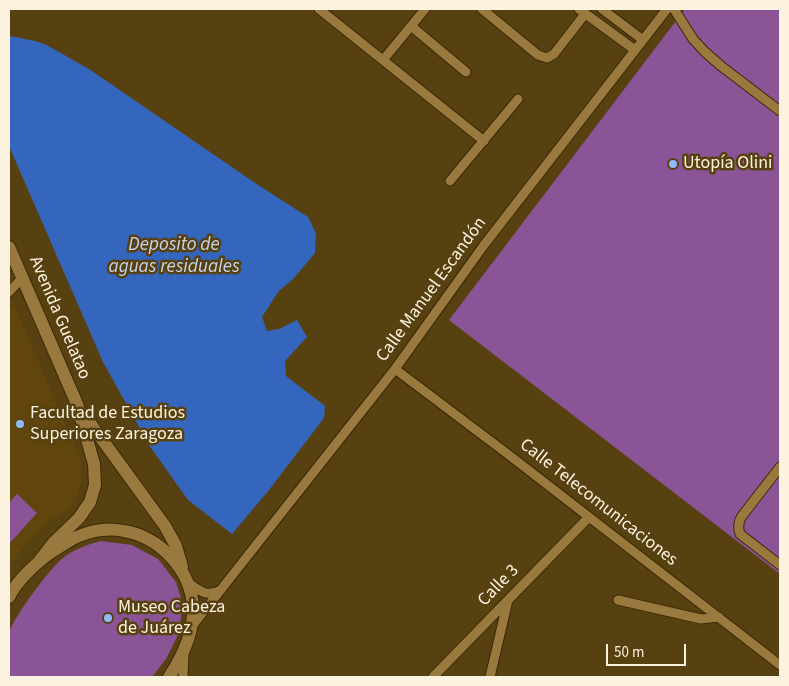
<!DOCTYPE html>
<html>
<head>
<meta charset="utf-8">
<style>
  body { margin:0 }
  #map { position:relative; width:789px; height:686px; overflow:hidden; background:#584111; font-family:"Source Sans 3",sans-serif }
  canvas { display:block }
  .frame { position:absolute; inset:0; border:10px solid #fcf2e0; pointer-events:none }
  .scale { position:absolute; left:606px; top:644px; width:80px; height:22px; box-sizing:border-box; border:2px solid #fcf2e0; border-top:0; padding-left:6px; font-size:15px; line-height:18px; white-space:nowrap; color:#fcf2e0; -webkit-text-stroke:4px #584111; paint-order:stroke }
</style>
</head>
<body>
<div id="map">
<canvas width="789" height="686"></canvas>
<div class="frame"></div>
<div class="scale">50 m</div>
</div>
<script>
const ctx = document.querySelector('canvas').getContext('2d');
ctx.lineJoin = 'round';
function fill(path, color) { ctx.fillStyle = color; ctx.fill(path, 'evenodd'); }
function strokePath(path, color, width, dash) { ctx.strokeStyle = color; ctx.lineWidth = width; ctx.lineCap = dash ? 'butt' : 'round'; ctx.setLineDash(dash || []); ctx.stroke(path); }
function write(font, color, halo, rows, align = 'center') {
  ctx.font = font + ' "Source Sans 3",sans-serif'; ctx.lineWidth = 5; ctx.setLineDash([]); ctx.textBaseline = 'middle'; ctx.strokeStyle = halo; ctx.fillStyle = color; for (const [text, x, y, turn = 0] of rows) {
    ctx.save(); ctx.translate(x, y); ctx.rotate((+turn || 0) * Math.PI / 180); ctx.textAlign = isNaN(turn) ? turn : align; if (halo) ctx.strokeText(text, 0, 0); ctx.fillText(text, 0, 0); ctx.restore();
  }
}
fill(new Path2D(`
  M13,303L80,458L83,473L79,492L71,506L68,510L55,517L42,526L9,565V309Z`), '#60460d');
fill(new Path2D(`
  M685,9H780V574L449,320Z
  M17,494L37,513L9,544V503Z
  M101,541L132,545L158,559L176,582L182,602L180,631L166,659L152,677H9C9,663 7,648 9,634C11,620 51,567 63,558C75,549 86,545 101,541Z`), '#8b5496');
fill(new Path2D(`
  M9,36C20,38 33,40 44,44C59,51 74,61 89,69L258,185L308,217L316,234L315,253L293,279L278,292L262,317L267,331L279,329L297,320L307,337L285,361L286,376L325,406L324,418L269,490L232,534L188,500L149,445L103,362L9,146Z`), '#3566be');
const minor = new Path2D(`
  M319,9L484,141
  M482,9L538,55L547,58L554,54L585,14
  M579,9L635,50
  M602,9L643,40
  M674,9L693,39L705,52L721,66L780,111
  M411,26L466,72
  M383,60L425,9
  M450,181L518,99
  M9,292L23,277
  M395,369L509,455L780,665
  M780,467L742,516C738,522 738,528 740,534L780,565
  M189,583C201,592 206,597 221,590
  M618,600L701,619L719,617
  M193,625L395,369L484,245L667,9
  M183,677L184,655
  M433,677L589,517
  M490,677L508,600`);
const secondary = new Path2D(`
  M9,247L77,404L94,464L95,485L90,502L79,518L54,542L40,560
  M85,416L165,526L176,546L182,567
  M9,597C18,579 34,565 50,553C60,547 69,540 79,536C93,530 110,528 124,531C160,537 191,570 193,607C194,633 183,656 169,677`);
strokePath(minor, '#392807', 11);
strokePath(secondary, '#392807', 14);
strokePath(minor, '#99793d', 9);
strokePath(secondary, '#99793d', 12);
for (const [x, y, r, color] of [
  [673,164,5,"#90b8fd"],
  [20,424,5,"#90b8fd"],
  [108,618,5,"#90b8fd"]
]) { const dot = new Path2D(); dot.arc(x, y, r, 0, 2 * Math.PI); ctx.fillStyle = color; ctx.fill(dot); strokePath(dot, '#584111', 2); }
write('18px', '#fcf2e0', '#584111', [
  ["Utopía Olini",683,164],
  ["Facultad de Estudios",30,414],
  ["Superiores Zaragoza",30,435],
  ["Museo Cabeza",118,608],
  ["de Juárez",118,629]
], 'left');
write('18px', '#fcf2e0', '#584111', [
  ["Calle Manuel Escandón",432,290,-54],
  ["Avenida Guelatao",59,318,67],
  ["Calle Telecomunicaciones",598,503,38],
  ["Calle 3",499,586,-46]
]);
write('italic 19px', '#c6d4ec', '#584111', [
  ["Deposito de",174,246],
  ["aguas residuales",174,268]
]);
</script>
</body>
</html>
